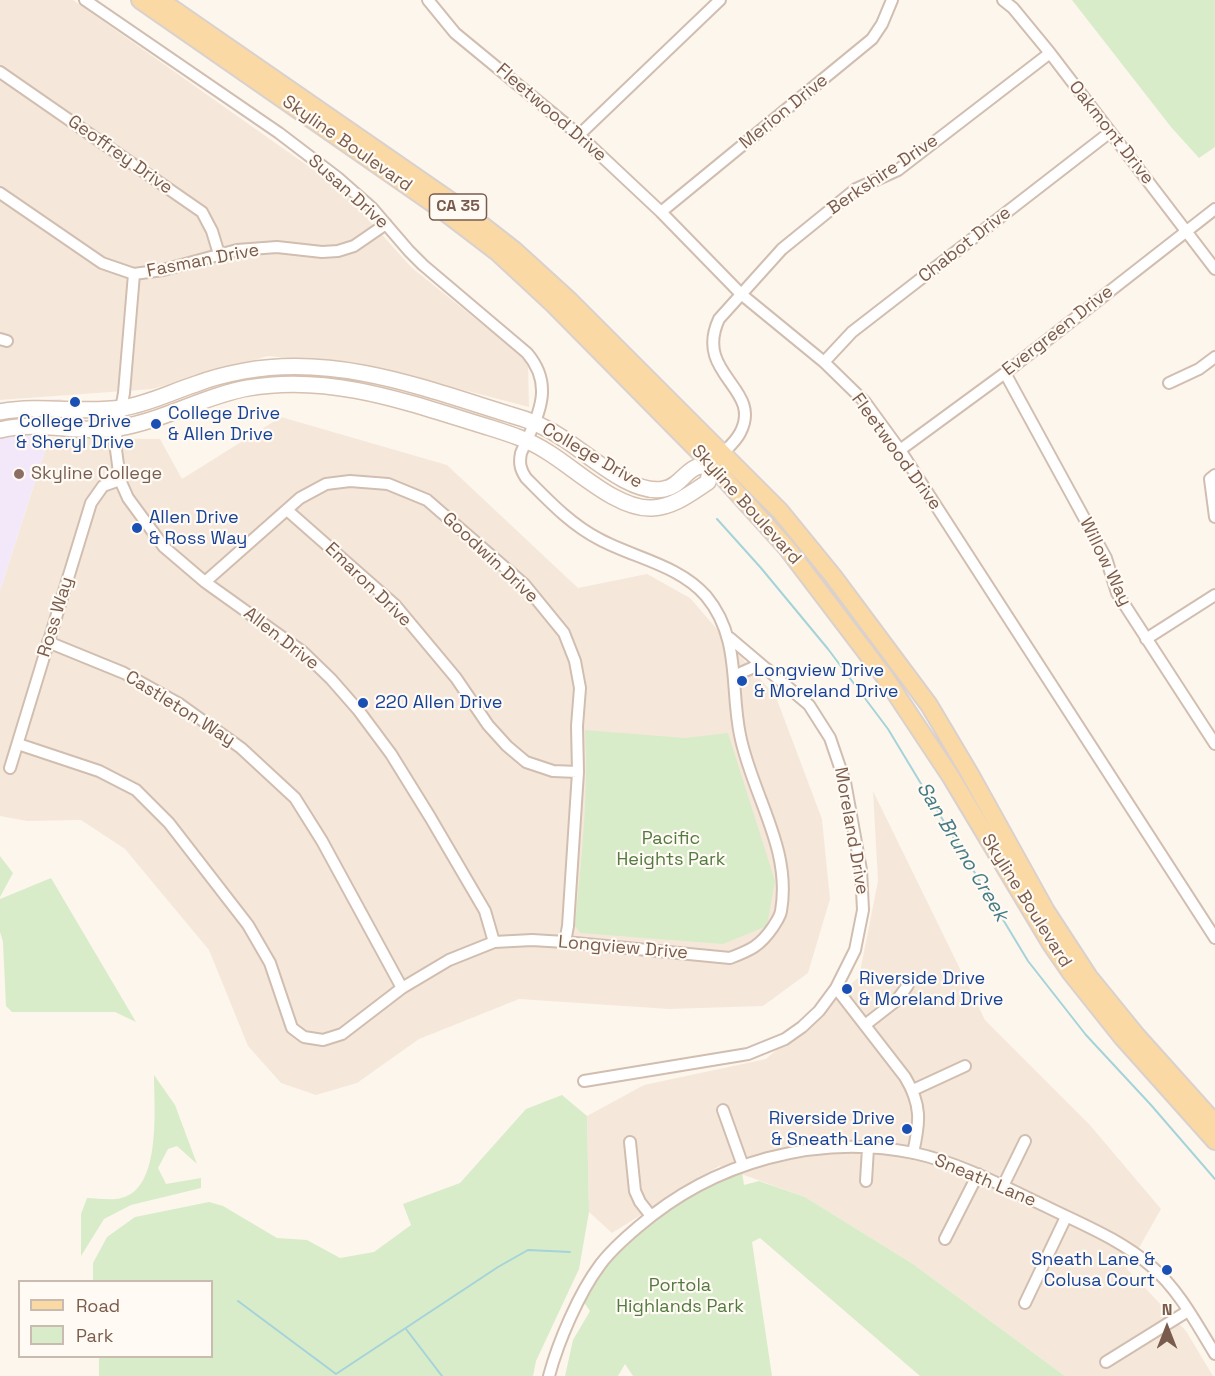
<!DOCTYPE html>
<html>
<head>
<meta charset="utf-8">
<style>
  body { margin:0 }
  #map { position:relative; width:1215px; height:1376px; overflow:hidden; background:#fdf6ec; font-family:"Space Grotesk",sans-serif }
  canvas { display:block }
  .legend { position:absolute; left:18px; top:1280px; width:195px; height:78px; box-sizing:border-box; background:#fffaf3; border:2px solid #cabbb1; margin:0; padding:8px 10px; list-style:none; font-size:18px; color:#7a5c4d }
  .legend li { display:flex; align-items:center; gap:12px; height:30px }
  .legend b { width:30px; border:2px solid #cabbb1 }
  .north { position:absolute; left:1137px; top:1298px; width:60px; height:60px; -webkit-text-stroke:4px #fffaf3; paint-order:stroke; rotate:0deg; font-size:16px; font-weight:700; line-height:24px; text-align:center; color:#7a5c4d }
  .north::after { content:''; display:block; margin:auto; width:21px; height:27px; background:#7a5c4d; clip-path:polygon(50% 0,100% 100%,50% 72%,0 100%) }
</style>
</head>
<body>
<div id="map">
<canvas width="1215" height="1376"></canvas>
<ul class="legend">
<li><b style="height:8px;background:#fbd9a5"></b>Road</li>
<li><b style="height:16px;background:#d8ecc9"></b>Park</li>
</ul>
<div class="north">N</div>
</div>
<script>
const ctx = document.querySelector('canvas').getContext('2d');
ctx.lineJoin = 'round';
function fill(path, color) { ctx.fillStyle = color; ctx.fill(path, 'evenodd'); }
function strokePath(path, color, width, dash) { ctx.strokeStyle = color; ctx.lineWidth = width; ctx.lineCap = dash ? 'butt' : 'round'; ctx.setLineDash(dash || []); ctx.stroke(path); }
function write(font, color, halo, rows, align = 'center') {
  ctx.font = font + ' "Space Grotesk",sans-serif'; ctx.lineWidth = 4.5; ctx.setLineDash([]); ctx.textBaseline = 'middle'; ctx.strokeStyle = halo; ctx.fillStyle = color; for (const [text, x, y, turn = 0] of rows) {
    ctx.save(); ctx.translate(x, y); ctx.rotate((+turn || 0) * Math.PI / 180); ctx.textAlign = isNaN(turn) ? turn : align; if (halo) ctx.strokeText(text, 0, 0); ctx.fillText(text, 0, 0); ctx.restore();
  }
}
fill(new Path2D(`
  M0,0H73L342,190L411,267L528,361L529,407L375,367L268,356L152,389L0,400Z
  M281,417L447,465L578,588L647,574L690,598L776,697L822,819L830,899L808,973L763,1006L669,1009L519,999L419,1039L357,1083L316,1095L281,1083L248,1046L209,950L125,849L81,820L27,821L0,816V591L49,438L160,439L182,479Z
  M873,791L985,1020L1089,1124L1161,1209L1127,1269L1186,1331L1213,1376H1065L913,1264L805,1197L719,1166L612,1233L589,1212L587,1116L644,1085L766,1059L859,977L878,881Z`), '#f5e8da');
fill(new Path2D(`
  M62,399L26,509L0,591V402Z`), '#f3e8fa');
fill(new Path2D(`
  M1072,0H1215V147L1199,158L1171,127Z
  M585,730L684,738L728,733L775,881L767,926L723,944L580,933L575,926C581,861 589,796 585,730Z
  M0,856L13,873L0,897Z
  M51,878L136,1022L115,1012H12L6,1006L3,942L0,932V899Z
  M154,1075L175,1105L197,1164L177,1146L168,1149L158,1168L166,1184L201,1178V1188L131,1205L104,1219L81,1256V1214L87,1198C98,1198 111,1201 121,1198C162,1189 154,1107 154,1075Z
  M562,1095L587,1116L589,1212L579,1269L536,1361L533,1376H99V1357L212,1356V1282L93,1281V1263L107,1237L135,1217L209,1202L223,1206L277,1238L307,1240L340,1258L374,1252L411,1225L403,1204L460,1183L526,1109Z
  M741,1165L744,1185L759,1181L805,1197L913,1264L1065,1376H920L760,1238L752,1242L772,1376H633L625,1364L618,1376H565L573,1340L590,1311L579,1295L633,1230Z`), '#d8ecc9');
strokePath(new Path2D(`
  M717,519L761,568L828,649L888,729L1028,961L1086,1035L1151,1105L1215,1179
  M238,1301L336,1374L498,1267L528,1250L570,1252
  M406,1329L442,1376`), '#a5d3da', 2);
const street = new Path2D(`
  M428,0L455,33L579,135L661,212L741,294L824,362L865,402L900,450L1215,938
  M1003,0L1013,8L1050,53L1215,269
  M0,72L202,212L212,231L219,254
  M579,135L720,0
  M0,193L102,263L134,274L163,270L237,250L277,247L322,252L338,251L354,246L386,224
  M661,212L872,39L882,24L892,0
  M134,274L124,393L115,442L120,480L128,498L164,547L205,582L303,652L331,679L359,711L391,754L430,817L485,911L494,942
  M0,339L7,341
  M824,362L852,332L1109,133
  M1005,373L1106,558L1117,593L1215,744
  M1169,383L1199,369L1215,357
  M900,450L1005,373L1215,209
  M722,454C728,448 736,441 740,433C764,388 693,375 719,319L782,249L856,189L898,170L1050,53
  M1215,475L1210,479L1215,517
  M287,510L395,605L456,678L488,725L507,746L526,762L553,771L578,772
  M205,582L300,498L326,484L350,481L388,484L427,500L524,584L564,633L575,661L580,688L577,726L578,772L568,926L565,942
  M1146,639L1215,595
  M48,642L124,673L178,703L241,748L295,798L322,841L402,988
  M734,676L754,667L767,669
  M18,744L99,771L136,790L169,823L248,925L270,963L292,1028L304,1037L323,1040L342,1034L402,988L449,960L494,942L532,940L565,942L730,958C751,950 760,946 773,927C776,922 780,917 781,911C792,848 752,795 740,735C730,687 741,638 706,596C679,565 634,558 599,539C570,524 548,500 526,478C520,469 519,463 521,453C537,417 556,387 527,353L423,265L409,251L372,208L338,178L279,133L85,0
  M10,768L91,503L103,486L120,480
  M836,988L905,1077C922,1105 920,1122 913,1153
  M865,1025L897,1000L908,985
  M584,1081L748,1054L785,1039L802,1027L819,1011L836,988L855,950L863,910L861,870L845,782L830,738L809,705L730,638
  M913,1090L965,1066
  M723,1110L743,1166
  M630,1142L635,1191L640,1202L651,1216
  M866,1181L868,1148
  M1003,1186L1025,1141
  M945,1239L978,1174
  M1025,1303L1066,1217
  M1106,1362L1188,1311
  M549,1376C558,1342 579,1293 600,1265C611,1250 625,1238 638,1227C713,1162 817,1133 914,1153C960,1163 1003,1186 1045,1206C1081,1224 1120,1239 1151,1266C1179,1290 1196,1323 1215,1354`);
const secondary = new Path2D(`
  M0,412C41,404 82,414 122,408C148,404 171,392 196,384C211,378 228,374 244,371C337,354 424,388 511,415C530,420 548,428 564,439C589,455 633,496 664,489C677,487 682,476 693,469C701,464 710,465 718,458
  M0,430C39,420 79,434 118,428C163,421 203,396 248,388C332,373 412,404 491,428C510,434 529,440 546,451C575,468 617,510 652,508C674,507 691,493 708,482L711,464`);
const primary = new Path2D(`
  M140,0L438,207L497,252L553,304L711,464L786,547L884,676L951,777L1051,944L1071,973L1122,1037L1215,1141
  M160,0L455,204L514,250L570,301L780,511L833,576L929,705L970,774L1046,911L1089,977L1137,1036L1215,1123`);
strokePath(street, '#d1beb0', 14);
strokePath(secondary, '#d6c0b0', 18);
strokePath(primary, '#dad1cd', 20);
strokePath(street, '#fff', 10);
strokePath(secondary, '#fff', 15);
strokePath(primary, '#fbd9a5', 16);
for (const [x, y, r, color] of [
  [75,402,6,"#1a4fb4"],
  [156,424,6,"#1a4fb4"],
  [19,474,6,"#8d6e63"],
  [137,528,6,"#1a4fb4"],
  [742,681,6,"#1a4fb4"],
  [363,703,6,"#1a4fb4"],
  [847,989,6,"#1a4fb4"],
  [907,1129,6,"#1a4fb4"],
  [1167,1270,6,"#1a4fb4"]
]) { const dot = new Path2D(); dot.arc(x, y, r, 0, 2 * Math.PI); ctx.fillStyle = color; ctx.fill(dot); strokePath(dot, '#fffaf3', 2); }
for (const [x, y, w] of [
  [458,207,57]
]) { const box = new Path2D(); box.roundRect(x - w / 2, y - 13, w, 26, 4.5); ctx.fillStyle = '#fffaf3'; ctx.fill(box); strokePath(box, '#7a5c4d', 1.5); }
write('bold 16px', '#7a5c4d', null, [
  ["CA 35",458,207]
]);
write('18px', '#7a5c4d', '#fffaf3', [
  ["Merion Drive",784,112,-39],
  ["Fleetwood Drive",551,113,41],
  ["Oakmont Drive",1111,133,52],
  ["Skyline Boulevard",347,144,35],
  ["Geoffrey Drive",120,155,35],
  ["Berkshire Drive",883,175,-34],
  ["Susan Drive",348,192,42],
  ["Chabot Drive",965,245,-38],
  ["Fasman Drive",203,261,-11],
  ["Evergreen Drive",1058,331,-38],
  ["Fleetwood Drive",896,452,54],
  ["College Drive",592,456,30],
  ["Skyline Boulevard",746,505,48],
  ["Goodwin Drive",490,558,43],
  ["Willow Way",1105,562,64],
  ["Emaron Drive",368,585,44],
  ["Ross Way",56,617,-73],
  ["Allen Drive",281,639,38],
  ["Castleton Way",180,709,32],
  ["Moreland Drive",851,831,80],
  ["Skyline Boulevard",1026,901,58],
  ["Longview Drive",623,948,5],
  ["Sneath Lane",985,1181,23]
]);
write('18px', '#164399', '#fffaf3', [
  ["College Drive",168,414],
  ["& Allen Drive",168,435],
  ["College Drive",75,422,"center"],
  ["& Sheryl Drive",75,443,"center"],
  ["Allen Drive",149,518],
  ["& Ross Way",149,539],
  ["Longview Drive",754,671],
  ["& Moreland Drive",754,692],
  ["220 Allen Drive",375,703],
  ["Riverside Drive",859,979],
  ["& Moreland Drive",859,1000],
  ["Riverside Drive",895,1119,"right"],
  ["& Sneath Lane",895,1140,"right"],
  ["Sneath Lane &",1155,1260,"right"],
  ["Colusa Court",1155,1281,"right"]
], 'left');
write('18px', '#785e54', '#fffaf3', [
  ["Skyline College",31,474]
], 'left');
write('18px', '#537a41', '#fffaf3', [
  ["Pacific",671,839],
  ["Heights Park",671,860],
  ["Portola",680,1286],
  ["Highlands Park",680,1307]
]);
write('italic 20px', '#437c86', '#fffaf3', [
  ["San Bruno Creek",962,852,59]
]);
</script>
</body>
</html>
